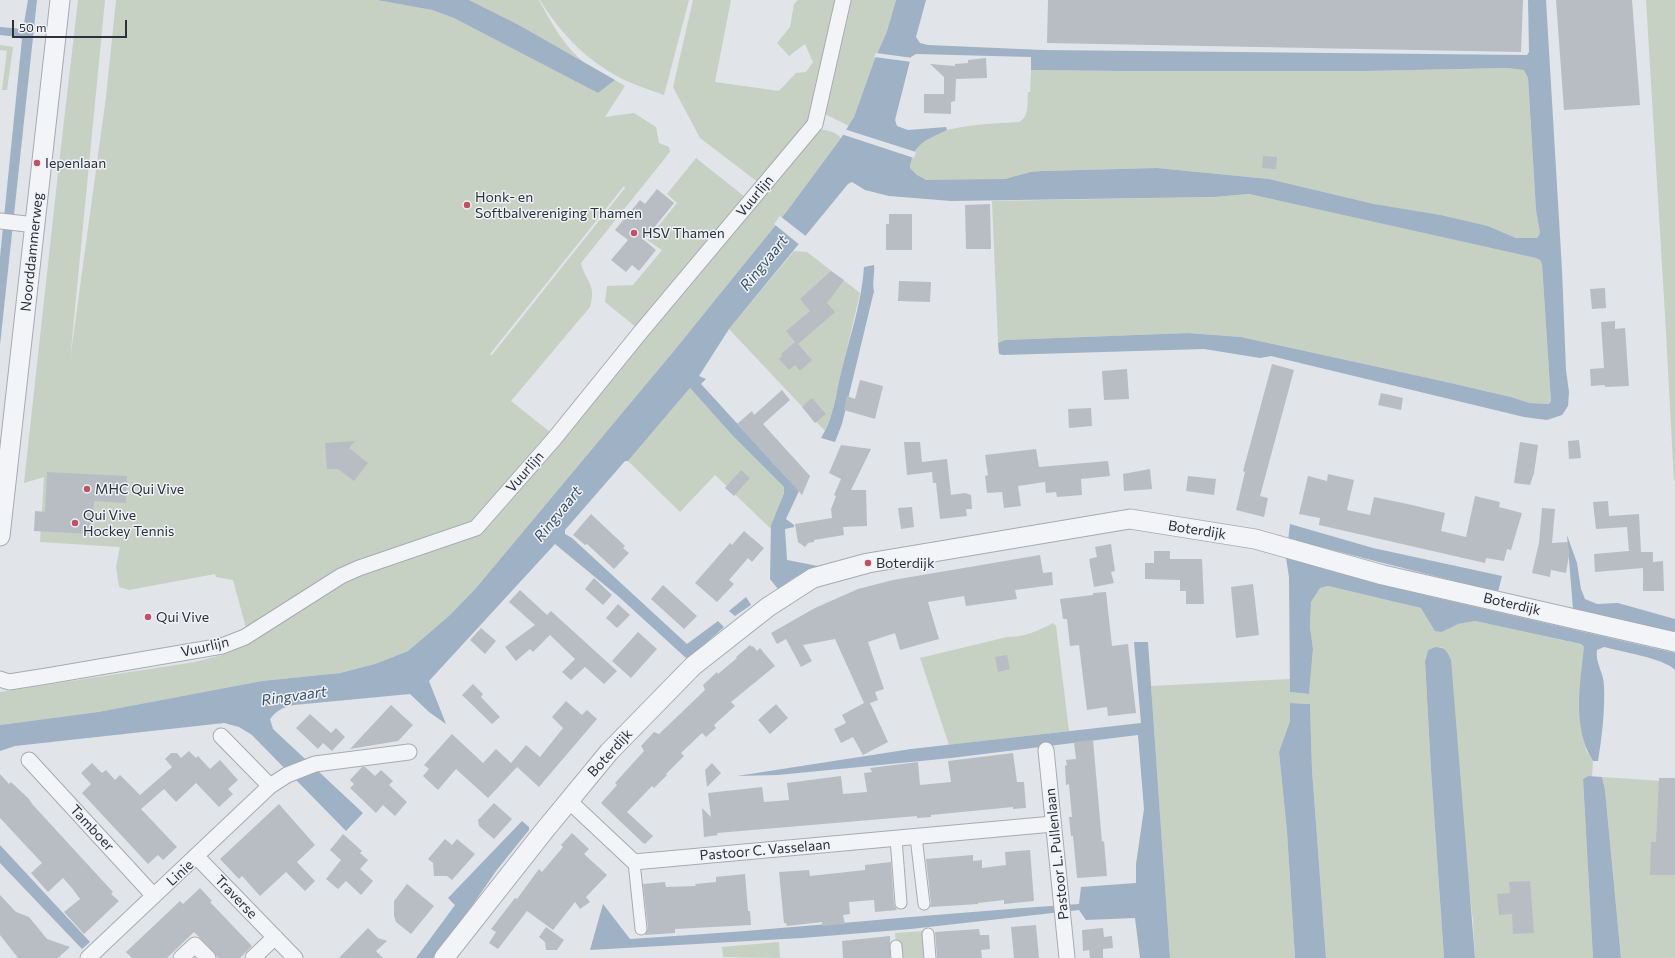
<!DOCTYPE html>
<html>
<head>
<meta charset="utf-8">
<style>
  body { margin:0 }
  #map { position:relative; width:1675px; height:958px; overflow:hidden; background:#e1e4e8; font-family:Commissioner,sans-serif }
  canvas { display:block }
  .scale { position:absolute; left:12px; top:20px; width:115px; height:18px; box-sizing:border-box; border:2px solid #2b323e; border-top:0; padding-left:5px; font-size:12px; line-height:14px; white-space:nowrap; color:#2b323e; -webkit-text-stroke:3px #f0f2f6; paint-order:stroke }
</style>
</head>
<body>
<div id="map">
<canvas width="1675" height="958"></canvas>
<div class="scale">50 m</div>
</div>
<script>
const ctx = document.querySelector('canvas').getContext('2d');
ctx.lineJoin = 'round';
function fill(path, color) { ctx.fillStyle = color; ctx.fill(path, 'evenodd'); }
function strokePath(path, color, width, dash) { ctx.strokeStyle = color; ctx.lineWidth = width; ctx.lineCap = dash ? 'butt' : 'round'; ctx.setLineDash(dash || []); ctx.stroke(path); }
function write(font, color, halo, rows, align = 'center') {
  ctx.font = font + ' Commissioner,sans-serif'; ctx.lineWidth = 3; ctx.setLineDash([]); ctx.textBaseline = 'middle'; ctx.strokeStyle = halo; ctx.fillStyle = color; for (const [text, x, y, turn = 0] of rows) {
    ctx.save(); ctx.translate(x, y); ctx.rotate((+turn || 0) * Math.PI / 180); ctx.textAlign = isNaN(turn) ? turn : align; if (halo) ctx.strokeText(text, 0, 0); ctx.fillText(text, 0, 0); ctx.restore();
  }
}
fill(new Path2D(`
  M78,0H105L70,360L106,97L116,0H377L432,10L455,18L598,93L615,80L625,86L605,117L634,113L656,127L659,143L669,147L670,152L581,263C585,282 597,283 590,307L511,401L550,432L473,522L451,530L355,561L330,573L246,628L233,580L216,577L215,574L129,590L119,587L116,567L120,547L40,542L44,477L24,483L59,164ZM624,186L625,188L492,355L490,354Z
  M469,0H539C551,22 565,48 585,63L519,25Z
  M540,0H689L664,95C653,91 641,87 629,82C591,65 562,36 540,0Z
  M693,0H731L715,82L779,91L796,73L806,72L813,62L805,44L789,56L777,43L790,27L794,4L798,0H838L809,121L759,183L700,138L673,87Z
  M848,0H896L887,31L874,61L854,117L849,126L823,113Z
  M1646,0H1675V481H1674L1665,315Z
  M0,45L13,47L7,90H2L7,51L0,50Z
  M1507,68L1525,70L1528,78L1536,210L1540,233L1537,238H1516L1488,226L1374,204L1269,179L1157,168L1042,171C1029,172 1018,177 1005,179C994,180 932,183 924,180C918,177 914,173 910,168C911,161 912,153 916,147C934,124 992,124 1019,122C1030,116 1027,103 1028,92H1030L1031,70L1120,71H1367Z
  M816,129C826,130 835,131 841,138L787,211L673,352L476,588L450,615L408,651L375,664L340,673L262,681L98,712L0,725V692L195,662L222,655L236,648L315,599L344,583L374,570L464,538Z
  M696,158L745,197L637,328L605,302L607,286L633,285L662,250L647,240L677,203L667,194Z
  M1249,194L1537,258L1540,260L1542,264L1551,402L1549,404L1530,403L1511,397L1442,381L1241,337L1188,333L1005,340L998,343L992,201L1214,197Z
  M794,251L807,252L860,293L832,413L825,431L729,329Z
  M690,388L733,436L784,487L785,490L771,525V529L715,475L680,512L628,461Z
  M1328,586L1421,608L1442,632L1457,624L1475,621L1580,644L1584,647L1586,750L1593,761L1592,776H1588L1583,779L1593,958H1475L1473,921L1442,647H1435L1428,650L1425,661L1431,770L1444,958H1326L1312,770L1310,704L1290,703V721L1279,752L1287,832L1295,958H1170L1151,686L1290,679V692L1309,694L1313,649L1310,627L1311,602L1320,588Z
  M1053,623L1056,626L1069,731L949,745L920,658L1007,637C1025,637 1038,631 1053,623Z
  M1602,777L1662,781L1675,860V958H1621L1605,790Z
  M925,931L927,958H902L900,943H896L895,933Z
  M779,942L780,958L723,957L722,947Z`), '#c6d1c3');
fill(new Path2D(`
  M28,0H37L0,345V257L22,39L18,37L0,35V27L23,29Z
  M377,0H469L519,25L615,80L598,93L454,18L432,10Z
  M896,0H926L916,37L920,43L928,45L1043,50L1527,55L1529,52L1528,0H1546L1562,270L1566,370L1569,392L1568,406L1562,415L1547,420L1524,417L1271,356L1260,358L1204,349L1003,355L999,354L998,343L1005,340L1188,333L1241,337L1442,381L1511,397L1530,403L1549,404L1551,401L1550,387L1542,264L1540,260L1536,258L1249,194L1214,197L951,201L889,196L865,190L852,182L848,184L729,329L699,376L706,379L701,384L799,491L786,519L794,525V527L785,529L787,560L818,566L795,577L778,589L770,579L771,525L784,493V487L733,436L690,388L628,461H625L565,530V534L572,538L687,644L718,621L724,627L696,652L686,658L618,596L555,544L429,681L446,724L429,712L410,694L294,705C283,707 277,710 270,719L273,729L363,813L346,831L252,735L239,727L224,723L15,746L0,751V725L98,712L262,681L340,673L375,664L408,651L450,615L476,588L673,352L787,211L841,138L854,117L874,61L887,31ZM916,54L1031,57V70L1120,71H1367L1507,68L1524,70L1528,78L1536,210L1540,233L1537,238H1516L1488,226L1440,215L1374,204L1269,179L1157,168L1042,171L1031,172L1005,179L926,180L917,175L910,168C913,143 926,140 947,130L946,127L908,130L897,126L895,120L911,57Z
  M874,265C875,274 872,282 874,291L842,424L835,442L821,438C835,416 836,390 843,365C851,333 862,300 864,267Z
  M1290,524L1373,548L1502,576L1498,592L1312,545L1311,564L1424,595L1675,653V670C1666,659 1619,651 1604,647L1597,650C1595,663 1604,673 1604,686C1605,712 1602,736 1598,761H1593C1572,727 1580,685 1584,647L1581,644L1475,621L1458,624L1442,632L1435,631L1421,608L1328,586L1320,588L1311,602L1310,627L1313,649L1309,694L1290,692L1289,577L1286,558Z
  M1567,535L1577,563L1581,589L1585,599L1597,604L1618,603L1675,619V634L1573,609Z
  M746,597L751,605L735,616L729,611Z
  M1134,642H1148L1170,958H1140L1135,918L1086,920L1079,910L911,929L802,938L590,950L603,904L630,939C780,930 929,914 1079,904L1081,887L1136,883V864L1144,809L1138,735L951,758L778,775L737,776L911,749L1141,723Z
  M1435,647C1445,647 1447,651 1451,660L1475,958H1444L1431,770L1425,661L1428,650Z
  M1290,703L1310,704L1312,770L1326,958H1295L1287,832L1279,752L1290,721Z
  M1588,776L1602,777L1605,790L1621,958H1593L1583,779Z
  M522,821L529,827V830L496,871L445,945L433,958H416L455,905L448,898Z
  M0,845L90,942L82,949L0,863Z`), '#9fb1c5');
fill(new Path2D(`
  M876,53L913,58L912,62L874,57Z
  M844,129L916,152L914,158L841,134Z
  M780,216L807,237L801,246L774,224Z`), '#e1e4e8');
fill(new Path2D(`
  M1048,0H1523L1521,52L1047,43Z
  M1556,0H1632L1640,105L1564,110Z
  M986,58L987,78L956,79L955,101L951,102V114L924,113V94H944V77L930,64L955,66V64L968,63V60Z
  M1263,156L1277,157L1276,169L1262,168Z
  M657,189L674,203L644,240L656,250L639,271L632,265L626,272L611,260L628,240L615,230L640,200L645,204Z
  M990,204L991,249H966L965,205Z
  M889,214H912V250H886V224H889Z
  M831,271L844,280L827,303L835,312L798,344L812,360L800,371L795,365L789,370L779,359L782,356L781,354L795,342L786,331L810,311L800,299Z
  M899,281L931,282L930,302L898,301Z
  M1605,288L1606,308L1592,309L1590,289Z
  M1615,321V329L1625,328L1629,386L1605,387V385L1591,386L1590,369L1604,368L1601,322Z
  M1272,364L1294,370L1260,496L1268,498L1264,517L1236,510L1245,472L1243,471Z
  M1127,369L1129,399L1104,400L1102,371Z
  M860,380L883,386L875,419L844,410L847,396L855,399Z
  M782,390L790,400L763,424L810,476L802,495L737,424L752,411L754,415Z
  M1381,393L1403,398L1401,410L1378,405Z
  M812,398L826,414L815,423L802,407Z
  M1091,408L1092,426L1069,428L1068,409Z
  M1579,440L1581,458L1569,459L1568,441Z
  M355,441L349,448L368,463L354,481L338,469H327L325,443Z
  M904,442H920L922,462L947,459L951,495L965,493L971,495L972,509H966L967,516L940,519L936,483H933L932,472L907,475Z
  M1520,442L1538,445L1534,473L1530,485L1514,483Z
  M841,445L871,449L851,490H866L867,526L843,527L844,535L814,540V542L808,543L805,547L798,542L795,524L832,518L831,509L836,496L834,495L841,479L829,473Z
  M1036,449L1039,467L1108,461L1110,476L1081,479L1082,495L1057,497L1056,492L1046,493L1045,482L1018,486L1021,506L1004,508L1002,492L987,493L985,476L988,475L985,455Z
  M1150,469L1152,489L1124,491L1123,474Z
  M741,470L750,478L734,496L725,488Z
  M47,472L127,476L126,503L94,501L92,534L34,531L35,511L45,512Z
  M1328,474L1354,480L1347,510L1370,515L1374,497L1412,505L1445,513L1441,531L1466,537L1475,496L1500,502L1499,507L1522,513L1511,550L1507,549L1504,561L1486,558L1485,563L1319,525L1320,518L1299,514L1308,476L1327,481Z
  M1188,476L1216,479L1214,495L1186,491Z
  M1608,501L1609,516L1639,514L1641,552H1653V562L1663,561L1664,591H1643V568L1595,572L1594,554L1629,551L1627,527L1596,529L1593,502Z
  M912,507L914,527L901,529L898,508Z
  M1542,508L1555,509L1552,543L1568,542L1569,555L1566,573L1551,570L1550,577L1532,573L1539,543Z
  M591,514L625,546L623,548L629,553L614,569L587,544L585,545L573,535Z
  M744,531L764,548L752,562L748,558L729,580L734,584L717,602L695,583L730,543L732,545Z
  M1111,544L1115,571L1111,572L1114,583L1094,587L1089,559L1097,557L1095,547Z
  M1154,551H1170V559H1202L1204,604H1186V591H1180V580L1145,579V563H1154Z
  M1040,555L1043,573L1052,572L1053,585L1015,590L1017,599L966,606L964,596L928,602L939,639L900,650L895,633L868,642L884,689L875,692L878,700L870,703L888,742L863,755L853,737L841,743L834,729L846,723L842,715L864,703L835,639L803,645L812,661L801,667L786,639L777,644L771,633L815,608L858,589L893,580Z
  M594,578L612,595L603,605L585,589Z
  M1253,584L1259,635L1236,638L1231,587Z
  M663,585L697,616L684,629L651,599Z
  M520,590L547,615L551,611L617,671L604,684L585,667L571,680L562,672L575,659L550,635L533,652L530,649L516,661L505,647L535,625L509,602Z
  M1106,592L1112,646L1128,644L1136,713L1108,716L1107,707L1087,710L1079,645L1070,646L1067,619H1063L1060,599L1093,595V593Z
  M618,604L630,615L617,628L606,618Z
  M481,628L496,641L485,654L470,640Z
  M638,632L657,649L631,678L612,661Z
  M750,645L752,647L753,646L757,651L760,648L775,666L731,702L735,706L714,725L716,728L706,737L702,733L681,753L684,756L666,774L667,775L654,788L652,786L627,812L653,836L645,844L643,843L601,803L617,785L615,783L644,751L641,746L654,732L659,734L705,690L703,685L717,672L718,674L737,658L736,657Z
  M1007,655L1010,669L998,672L995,657Z
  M473,684L483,694L481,697L500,717L492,724L462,695Z
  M566,701L582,715L587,710L597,719L539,787L517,767L488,798L456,769L438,790L423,776L429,769L424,765L452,734L483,763L496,749L511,763L526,745L540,757L563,728L552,717Z
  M776,704L788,718L770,734L758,720Z
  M391,705L413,725L398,741L350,749Z
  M310,714L331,733L336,728L345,737L332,751L323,743L318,749L296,728Z
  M1093,740L1102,842L1104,841L1107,876L1077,878L1073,836H1071L1069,817H1072L1069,784L1066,785L1065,766L1067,765L1066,760L1076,759L1074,742Z
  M189,751L196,758L198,756L210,769L220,760L238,780L228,789L233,794L219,807L196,783L176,802L164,789L141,809L177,847L163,860L158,855L148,864L82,793L91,784L81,773L92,763L102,773L106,770L115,780L120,775L140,795L171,768L172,767L165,759L171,753H177L181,758Z
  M1013,753L1017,782H1024L1026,808L1013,809V807L931,815V817L917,818V816L717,833L718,835L704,837L702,808L711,817L708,793L762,787L764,802L789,800L787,783L841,776L843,794L867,792L864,773L872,772L870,768L918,762L920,785L951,782L948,761Z
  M712,763L721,773L707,787L705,770Z
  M362,767H365L375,776L381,770L393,781L389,785L407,802L395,816L383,805L376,813L350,788L354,784L350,780Z
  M0,774L9,784L11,782L28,798L33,805L113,892L111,894L119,901L84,934L64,912L80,899L72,888L63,878L48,892L31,873L42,863L0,818Z
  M1659,778H1675V875H1650L1651,842H1656Z
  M494,803L512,819L494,839L479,826L478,820Z
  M279,804L315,845L297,862L315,881L305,891L286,872L260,896L242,876L239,879L220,859Z
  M572,833L589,849L584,854L607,875L586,897L590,902L580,909L575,902L553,930L527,911L498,949L489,943L496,932L491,929L515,898L517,899L539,869L542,872L563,847L561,845Z
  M343,834L362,851L360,853L368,860L360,869L373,881L361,895L346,881L338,889L326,879L341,860L330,850Z
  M445,839L452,845L457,839L475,854L452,880L447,876H434L433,863L428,859Z
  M1030,850L1034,901L1004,904V900L978,903V904L930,907L931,903L926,859L973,855V861L982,860V868L1006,865L1005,852Z
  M891,862L894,904L897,910L875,912L874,900L849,902L850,914L843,915L845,924L822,926V922L787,926L786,923H784L779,872L809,870L810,876L865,870V865Z
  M745,874L748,911H750L751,925L675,929V933L645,935L648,928L643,884L665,882L666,887L696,886L695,884L716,882V877Z
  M1530,881L1534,933L1513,934L1512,914L1499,915L1497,894L1510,893L1509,882Z
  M407,884L434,906L411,934L396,922L394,916V901Z
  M200,888L212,901L210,902L252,946L240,958H218L214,952L194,932L167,958H132L126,952L180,901L183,904Z
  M0,895L16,912L29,917L47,939L70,947L58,958H18L0,935Z
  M1036,925L1039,958H1014L1011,927Z
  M546,927L564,940L557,950H546L545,942L539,937Z
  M368,928L378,938L387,941L376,951L383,958H339Z
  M1103,928L1104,937L1112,936L1113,948L1103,949V958H1090L1089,950L1083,951L1082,930Z
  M979,929L980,935H989L990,949L981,950L982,958H937L935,932Z
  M890,936V958H843L842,941Z`), '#b8bdc4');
const pedestrian = new Path2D(`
  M916,837L924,904
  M896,839L901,903
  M634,862L641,929
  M928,934L930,958
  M896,946L897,958`);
const minor = new Path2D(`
  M0,221L35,225
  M0,679L9,682L47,676L222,646L245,637L341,576L359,568L476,528L554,439L639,334L815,124L843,0
  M1046,750L1067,958
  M29,760L154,896
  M270,786L287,775L315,764L409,752
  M569,801L634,862L1053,824
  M197,857L295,958
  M88,958L270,786L221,736
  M181,958L195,945L208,958
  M253,958L275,937`);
const tertiary = new Path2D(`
  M0,536L60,0
  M444,958L544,831L609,752L693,666L768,607L813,578L868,563L1130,519L1255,539L1383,575L1675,642`);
strokePath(pedestrian, '#a7abb2', 13);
strokePath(minor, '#a7abb2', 17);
strokePath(tertiary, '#a7abb2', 21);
strokePath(pedestrian, '#f3f4f7', 11);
strokePath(minor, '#f3f4f7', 15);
strokePath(tertiary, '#f3f4f7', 19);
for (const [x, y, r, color] of [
  [37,163,4,"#c15162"],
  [467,205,4,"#c15162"],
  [634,233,4,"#c15162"],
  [87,489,4,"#c15162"],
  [75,523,4,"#c15162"],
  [868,563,4,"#c15162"],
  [148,617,4,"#c15162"]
]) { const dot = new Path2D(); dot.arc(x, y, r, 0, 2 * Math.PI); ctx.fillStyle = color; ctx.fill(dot); strokePath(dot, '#f0f2f6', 1.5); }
write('14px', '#2b323e', '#f0f2f6', [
  ["Iepenlaan",45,163],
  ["Honk- en",475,197],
  ["Softbalvereniging Thamen",475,213],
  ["HSV Thamen",642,233],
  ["MHC Qui Vive",95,489],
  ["Qui Vive",83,515],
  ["Hockey Tennis",83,531],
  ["Boterdijk",876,563],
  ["Qui Vive",156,617]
], 'left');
write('14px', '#2b323e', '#f0f2f6', [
  ["Vuurlijn",755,196,-50],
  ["Noorddammerweg",32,252,-84],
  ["Vuurlijn",525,472,-49],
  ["Boterdijk",1197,530,9],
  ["Boterdijk",1512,604,13],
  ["Vuurlijn",205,647,-13],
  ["Boterdijk",610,753,-48],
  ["Tamboer",92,828,47],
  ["Pastoor C. Vasselaan",765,850,-5],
  ["Pastoor L. Pullenlaan",1057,854,-96],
  ["Linie",180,873,-43],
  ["Traverse",236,897,46]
]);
write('italic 15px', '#39516e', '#f0f2f6', [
  ["Ringvaart",764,263,-51],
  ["Ringvaart",558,514,-51],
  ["Ringvaart",294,696,-8]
]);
</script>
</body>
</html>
